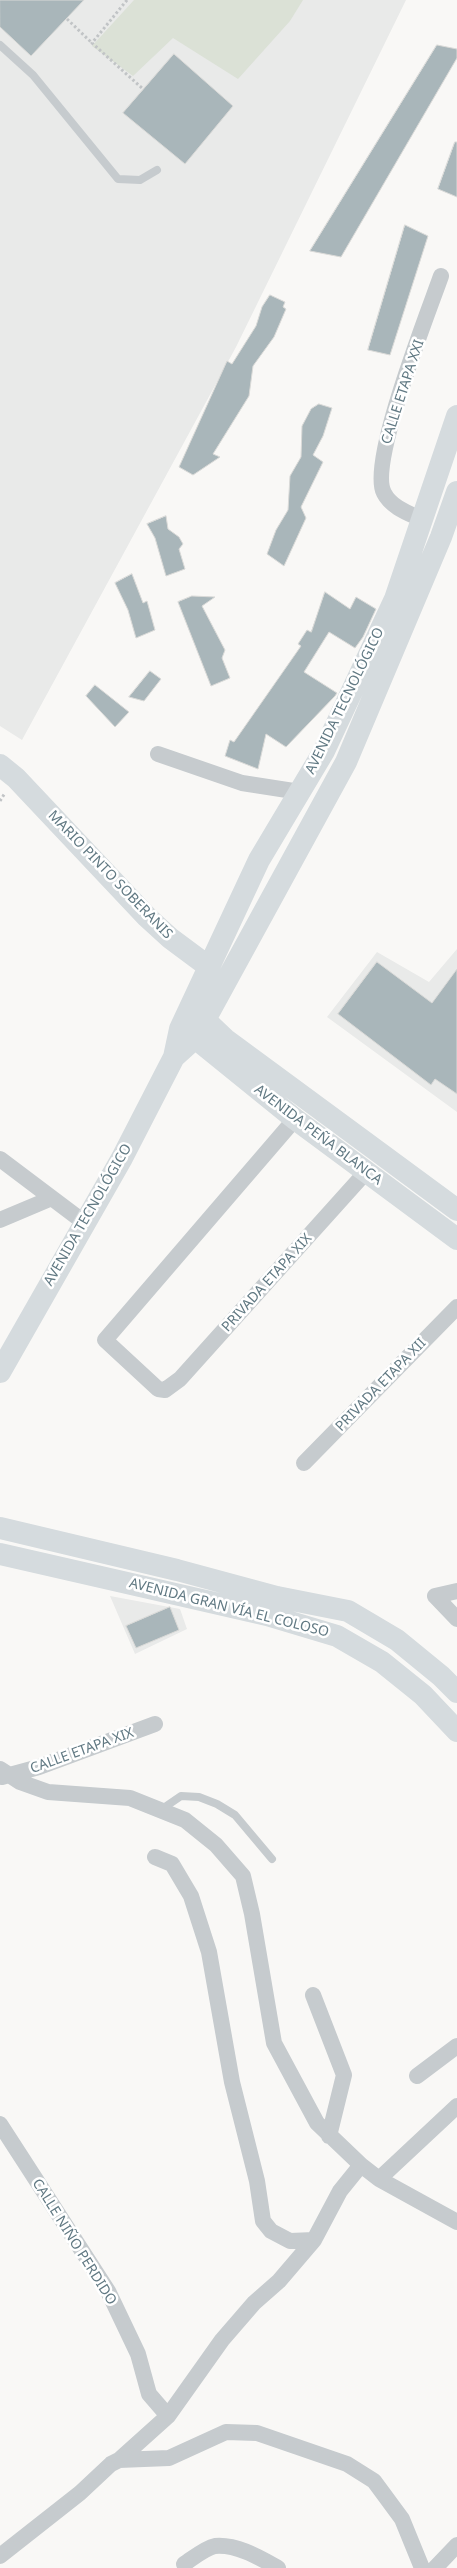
<!DOCTYPE html>
<html>
<head>
<meta charset="utf-8">
<style>
  body { margin:0 }
  canvas { display:block; background:#f9f8f6 }
</style>
</head>
<body>
<canvas width="457" height="2568"></canvas>
<script>
const ctx = document.querySelector('canvas').getContext('2d');
ctx.lineJoin = 'round';
function fill(path, color) { ctx.fillStyle = color; ctx.fill(path, 'evenodd'); }
function strokePath(path, color, width, dash) { ctx.strokeStyle = color; ctx.lineWidth = width; ctx.lineCap = dash ? 'butt' : 'round'; ctx.setLineDash(dash || []); ctx.stroke(path); }
function write(font, color, halo, rows, align = 'center') {
  ctx.font = font + ' "Noto Sans",sans-serif'; ctx.lineWidth = 5; ctx.setLineDash([]); ctx.textBaseline = 'middle'; ctx.strokeStyle = halo; ctx.fillStyle = color; for (const [text, x, y, turn = 0] of rows) {
    ctx.save(); ctx.translate(x, y); ctx.rotate((+turn || 0) * Math.PI / 180); ctx.textAlign = isNaN(turn) ? turn : align; if (halo) ctx.strokeText(text, 0, 0); ctx.fillText(text, 0, 0); ctx.restore();
  }
}
fill(new Path2D(`
  M0,0H406L236,347L22,740L0,726Z
  M457,949V1112L327,1017L377,952L429,982Z
  M110,1596L180,1609L187,1629L135,1654Z`), '#e9eae9');
fill(new Path2D(`
  M134,0H303L290,21L238,79L173,38L133,76L92,46Z`), '#dbe1d6');
const building = new Path2D(`
  M0,0H84L31,56L0,27Z
  M437,45L457,49V58L341,257L310,251Z
  M174,54L233,106L185,164L123,113Z
  M455,142H457V197L438,189Z
  M405,225L428,236L390,355L368,350Z
  M270,295L285,302L283,307L286,309L274,337L253,366L249,396L213,454L220,457L193,475L179,467L227,361L232,364L256,326L262,307Z
  M319,404L332,408L323,436L313,455L323,462L301,507L306,518L284,566L267,554L276,530L288,510L290,476L301,457L302,426L311,409Z
  M166,516L168,529L179,537L183,544L179,549L185,569L166,576L155,538L147,524Z
  M132,574L143,603L147,601L155,630L136,638L128,610L115,583Z
  M325,592L350,609L356,597L376,609L363,637L355,648L329,632L304,672L337,693L335,696L286,747L266,734L258,769L225,756L230,740L234,742L301,646L298,644L307,630L311,632Z
  M192,596L215,597L202,606L225,650L222,658L230,678L211,686L178,602Z
  M150,671L161,679L144,701L129,697Z
  M95,685L129,712L115,727L86,696Z
  M377,962L432,1003L457,969V1094L435,1079L431,1085L338,1014Z
  M170,1607L179,1630L136,1648L126,1626Z`);
fill(building, '#a9b6ba');
strokePath(building, '#dadad8', 1);
strokePath(new Path2D(`
  M127,0L92,43L143,89
  M67,19L92,43
  M0,801L5,793`), '#c1c4c6', 3, [2.5, 2.5]);
strokePath(new Path2D(`
  M0,45L33,75L118,179L140,180L157,170
  M162,1809L181,1796L199,1797L217,1804L235,1815L272,1859`), '#c6cbce', 8);
strokePath(new Path2D(`
  M421,519C408,513 391,507 384,493C368,464 428,313 441,276
  M158,754L242,783L300,792
  M295,1119L105,1340L158,1389L165,1390L180,1379L366,1172
  M0,1159L85,1223
  M0,1220L52,1198
  M304,1463L457,1307
  M435,1596L457,1619
  M435,1596L457,1591
  M0,1769L20,1782L48,1792L130,1798L185,1820L216,1845L243,1876L252,1914L274,2043L317,2123L361,2165L379,2179L457,2222
  M2,1777L39,1767L155,1724
  M155,1857L172,1864L191,1896L209,1952L232,2082L257,2181L263,2221L271,2231L290,2241L314,2240
  M313,1995L344,2075L329,2136
  M417,2076L457,2046
  M0,2124L108,2291L138,2354L149,2394L168,2416
  M379,2179L457,2106
  M119,2460L169,2458L226,2432L257,2433L347,2464L374,2481L402,2519L422,2568
  M0,2556L80,2493L111,2464L119,2460L168,2416L222,2340L254,2303L279,2281L314,2240L340,2191L361,2165
  M184,2564C192,2559 205,2548 215,2546C237,2544 260,2558 278,2568
  M435,2568L457,2545`), '#c6cbce', 16);
strokePath(new Path2D(`
  M0,765L16,778L147,917L170,938L209,967
  M193,1014L205,1020L225,1039L457,1210
  M183,1031L195,1038L295,1119L457,1239
  M174,1057L195,1038L346,762L441,537L457,492
  M0,1372L122,1158L174,1057L180,1029L259,860L324,751L395,599L457,416
  M0,1528L177,1570L277,1597L348,1611L397,1640L441,1676L457,1692
  M0,1554L267,1615L337,1636L382,1662L423,1695L457,1731`), '#d5dbde', 22);
write('14px', '#617983', '#fff', [
  ["CALLE ETAPA XXI",403,392,-72],
  ["AVENIDA TECNOLÓGICO",345,701,-64],
  ["MARIO PINTO SOBERANIS",110,875,46],
  ["AVENIDA PEÑA BLANCA",318,1135,37],
  ["AVENIDA TECNOLÓGICO",88,1215,-60],
  ["PRIVADA ETAPA XIX",267,1283,-48],
  ["PRIVADA ETAPA XII",381,1385,-46],
  ["AVENIDA GRAN VÍA EL COLOSO",229,1608,14],
  ["CALLE ETAPA XIX",82,1751,-20],
  ["CALLE NIÑO PERDIDO",74,2242,58]
]);
</script>
</body>
</html>
